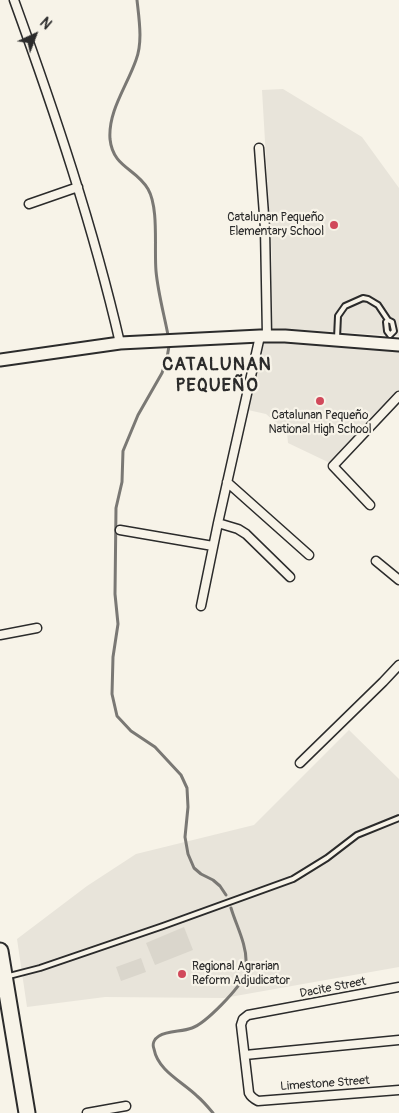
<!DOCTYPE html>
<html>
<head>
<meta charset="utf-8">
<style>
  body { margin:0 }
  #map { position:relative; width:399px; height:1113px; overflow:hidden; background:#f7f3e8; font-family:Pangolin,sans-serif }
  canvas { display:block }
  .north { position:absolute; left:10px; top:10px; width:50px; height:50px; -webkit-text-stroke:4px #f7f3e8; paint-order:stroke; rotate:43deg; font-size:14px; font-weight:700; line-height:20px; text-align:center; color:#2b2b2b }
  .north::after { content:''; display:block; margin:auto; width:18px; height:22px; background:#2b2b2b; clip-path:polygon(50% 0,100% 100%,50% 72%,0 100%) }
</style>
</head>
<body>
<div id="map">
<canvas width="399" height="1113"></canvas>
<div class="north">N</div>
</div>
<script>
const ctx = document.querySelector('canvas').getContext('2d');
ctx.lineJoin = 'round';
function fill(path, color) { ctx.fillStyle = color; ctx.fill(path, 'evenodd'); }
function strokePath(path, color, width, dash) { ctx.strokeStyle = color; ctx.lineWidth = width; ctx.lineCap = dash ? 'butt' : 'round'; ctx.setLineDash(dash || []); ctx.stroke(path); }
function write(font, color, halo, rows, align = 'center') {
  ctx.font = font + ' Pangolin,sans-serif'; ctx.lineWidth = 4.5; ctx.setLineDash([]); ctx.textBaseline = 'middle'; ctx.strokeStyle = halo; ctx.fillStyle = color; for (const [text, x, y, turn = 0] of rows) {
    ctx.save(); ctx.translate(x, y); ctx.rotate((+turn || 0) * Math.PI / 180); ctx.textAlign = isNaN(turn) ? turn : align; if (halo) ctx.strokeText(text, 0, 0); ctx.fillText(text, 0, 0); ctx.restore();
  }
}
fill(new Path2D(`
  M283,89L362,137L399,188V336L272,328V261L262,90Z
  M263,340L399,351V391L332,464L288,443L287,432L266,414L248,410Z
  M349,730L399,779V967L224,998L105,997L27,1007L17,939L87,886L136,854L254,825Z`), '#e8e4da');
fill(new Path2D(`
  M184,927L193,950L155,965L146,943Z
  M141,958L146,972L121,981L116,967Z`), '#dad6cc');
strokePath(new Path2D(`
  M137,0C139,19 143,42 136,60C127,86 108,111 110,139C113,168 136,168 148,189C159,208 154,248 156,271C158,293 164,314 168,335
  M169,346L167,358L162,373L138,415L123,451L122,482L116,508L115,594L118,624L113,657L112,694L117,716L131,731L155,747L181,775L187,788L188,807L185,837L188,854L194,868L201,874L213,880L220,886L226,895
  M213,1113C208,1107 203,1101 197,1096C183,1082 158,1071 154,1049C152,1044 154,1039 159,1036C168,1030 182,1032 192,1028C206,1023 240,988 245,974C246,971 246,966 246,963C247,945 236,925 231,908`), '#7a7874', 3);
const lane = new Path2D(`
  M388,320L386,322L387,331L390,335
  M337,338L338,316L345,306L363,298L368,299L378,305L388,320L392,322L394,331L390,335
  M9,976L40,968L163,926L293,879L327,858L357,835L399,818`);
const street = new Path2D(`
  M14,0C55,113 93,226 120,343
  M259,148L265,228L267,336
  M29,204L78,187
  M227,482L309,555
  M370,505L333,466L399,396
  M218,523L238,529L246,534L290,577
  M120,530L213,546
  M376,561L399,580
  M201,606L218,523L260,336
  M0,635L37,628
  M300,763L383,682L399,665
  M399,987L248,1015L243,1019L241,1025L249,1093C251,1097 254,1099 258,1101L399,1090
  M245,1055L399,1040
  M87,1113L126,1106`);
const secondary = new Path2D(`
  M0,360L120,343L260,336H285L399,345`);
const highway = new Path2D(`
  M0,951L27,1113`);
strokePath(lane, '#2b2b2b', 8);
strokePath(street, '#2b2b2b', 11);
strokePath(secondary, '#2b2b2b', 15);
strokePath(highway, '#2b2b2b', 19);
strokePath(lane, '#f7f3e8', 4);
strokePath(street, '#f7f3e8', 8);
strokePath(secondary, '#f7f3e8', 11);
strokePath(highway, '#f7f3e8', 15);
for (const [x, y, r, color] of [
  [334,225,5,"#d1495b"],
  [320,401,5,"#d1495b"],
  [182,974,5,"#d1495b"]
]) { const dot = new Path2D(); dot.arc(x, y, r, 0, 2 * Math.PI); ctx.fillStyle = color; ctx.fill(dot); strokePath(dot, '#f7f3e8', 2); }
write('12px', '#2b2b2b', '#f7f3e8', [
  ["Catalunan Pequeño",324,218],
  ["Elementary School",324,232],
  ["Catalunan Pequeño",320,416,"center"],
  ["National High School",320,430,"center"],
  ["Regional Agrarian",192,967,"left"],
  ["Reform Adjudicator",192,981,"left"]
], 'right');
write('12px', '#2b2b2b', '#f7f3e8', [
  ["Dacite Street",333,988,-11],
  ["Limestone Street",325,1084,-4]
]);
ctx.letterSpacing = '1px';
write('bold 18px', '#2b2b2b', '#f7f3e8', [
  ["CATALUNAN",217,365],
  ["PEQUEÑO",217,386]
]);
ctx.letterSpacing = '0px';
</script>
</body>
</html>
